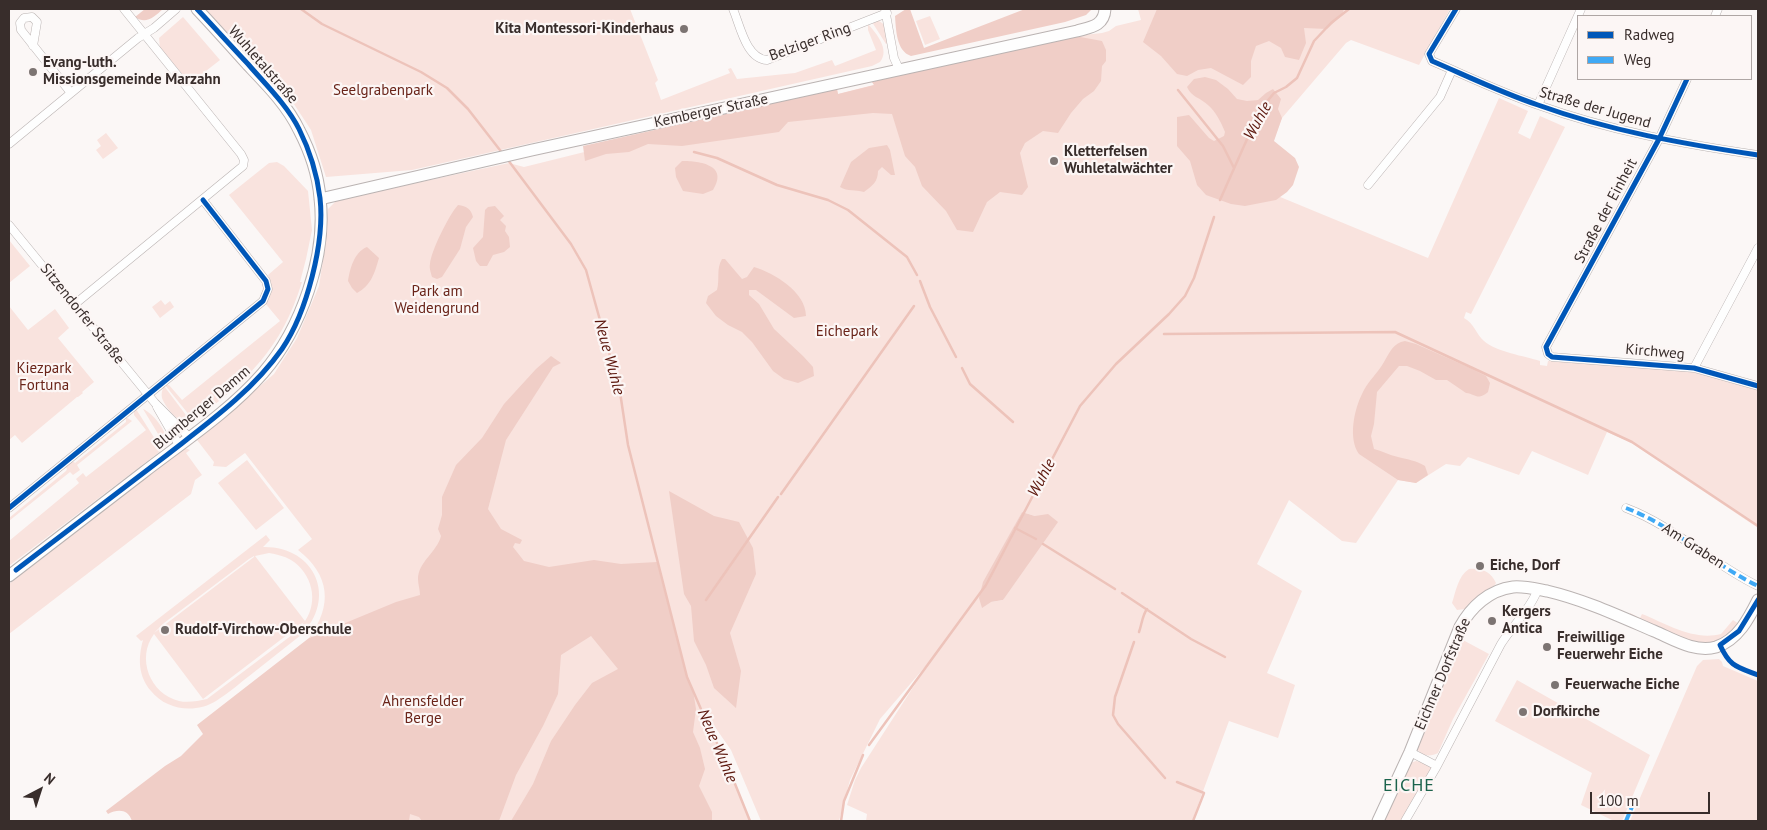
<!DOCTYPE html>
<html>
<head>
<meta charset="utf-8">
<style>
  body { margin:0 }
  #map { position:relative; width:1767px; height:830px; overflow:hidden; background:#fbf7f6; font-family:"PT Sans",sans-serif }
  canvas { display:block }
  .frame { position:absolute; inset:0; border:10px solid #382d2b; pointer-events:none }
  .legend { position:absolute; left:1577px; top:15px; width:175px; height:65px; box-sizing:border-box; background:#fcf6f5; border:1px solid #aea6a4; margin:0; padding:6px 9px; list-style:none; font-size:15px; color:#382d2b }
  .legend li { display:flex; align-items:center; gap:10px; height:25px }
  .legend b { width:25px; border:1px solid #aea6a4 }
  .north { position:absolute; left:15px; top:765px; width:50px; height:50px; -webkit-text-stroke:4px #fcf6f5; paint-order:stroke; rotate:40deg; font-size:14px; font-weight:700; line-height:20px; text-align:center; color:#382d2b }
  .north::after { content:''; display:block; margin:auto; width:18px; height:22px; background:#382d2b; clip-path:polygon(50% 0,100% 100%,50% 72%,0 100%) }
  .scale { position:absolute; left:1590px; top:792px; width:120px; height:22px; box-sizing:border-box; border:2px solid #382d2b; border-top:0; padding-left:6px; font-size:15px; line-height:18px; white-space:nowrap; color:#382d2b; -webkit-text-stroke:4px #fcf6f5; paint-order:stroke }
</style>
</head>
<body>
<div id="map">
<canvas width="1767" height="830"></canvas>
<div class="frame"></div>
<ul class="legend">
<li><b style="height:6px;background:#0057b8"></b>Radweg</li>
<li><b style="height:6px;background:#3fa9f5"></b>Weg</li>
</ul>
<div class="north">N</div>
<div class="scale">100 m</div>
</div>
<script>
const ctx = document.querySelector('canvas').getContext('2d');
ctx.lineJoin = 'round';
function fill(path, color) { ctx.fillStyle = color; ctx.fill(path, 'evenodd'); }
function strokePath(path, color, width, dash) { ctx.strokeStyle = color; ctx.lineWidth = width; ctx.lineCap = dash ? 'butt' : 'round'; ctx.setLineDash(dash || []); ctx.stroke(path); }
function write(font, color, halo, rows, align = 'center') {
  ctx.font = font + ' "PT Sans",sans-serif'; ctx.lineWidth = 4.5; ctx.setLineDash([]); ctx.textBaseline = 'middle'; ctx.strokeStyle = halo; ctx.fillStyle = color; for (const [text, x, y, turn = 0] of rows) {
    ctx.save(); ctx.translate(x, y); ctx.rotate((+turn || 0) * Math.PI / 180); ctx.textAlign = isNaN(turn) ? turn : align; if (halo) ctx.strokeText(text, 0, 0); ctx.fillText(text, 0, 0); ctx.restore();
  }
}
fill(new Path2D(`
  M205,9H630L658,80L655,83L661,100L730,73L728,69L731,68L737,79L795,73L832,60L835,66L876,50L868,30V24C877,34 890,50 880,62L872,66L412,170L326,177L311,130L288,95Z
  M1138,9H1450L1419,65L1351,40L1346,43L1282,118L1256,187L1428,258L1499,98L1528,111L1518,133L1530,139L1540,116L1565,127L1471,314L1466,312L1464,318C1474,323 1476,334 1484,341C1496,352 1525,356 1540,361V365L1547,366L1548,361L1690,371L1758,390V528L1630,442L1607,432L1588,475L1532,451L1519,475L1468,457L1460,466L1446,464L1416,483L1398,480L1356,543L1342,541L1289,500L1257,564L1302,591L1267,673L1295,685L1278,738L1229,721L1192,821H866L867,814L847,805L855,780L861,768L930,661L880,719L850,780L839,821H761L731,750L701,707L704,716L727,764L750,821H139L351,621L309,638C333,605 330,575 298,550L312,539L245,453L226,467L213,466L214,462L197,440L274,374L297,338L319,286L325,247L328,209L337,200L509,163L524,167L826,92L837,89L838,94L874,85L872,82L1075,36L1102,33L1109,31L1116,26L1141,20ZM1022,512L1035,516L1003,600L991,602L1005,544Z
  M930,16L940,39L925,45L916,21Z
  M183,17L220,60L192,82L188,81L160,48L159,38Z
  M875,21H879L885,25L888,43L886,44L872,22Z
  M106,133L118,148L103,159L96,150L101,146L97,140Z
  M277,162L284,166L308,191L312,230L306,259L300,282H302C281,350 248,379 194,421L165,385H169L182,400L280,321L265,303C271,294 272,285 268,275L283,262L229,195L269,163Z
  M9,240L30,266L9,283Z
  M161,300L165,305L170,301L174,307L160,318L152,307Z
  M9,306L28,330L55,309L69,328L58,338L94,382L82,392L83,393L78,397H77L22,443L15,435L9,440Z
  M164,386L192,423C181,426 166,409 162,398C161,394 162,390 164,386Z
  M136,409L162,450L9,566V541L79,483L76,479L83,473L86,477L146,430L134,415V412Z
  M143,409C154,414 171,435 166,447Z
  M126,417L132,421L77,465L80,470L73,475L70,472L9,521V518L66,471L67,469L65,465L72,460L75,463L126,422Z
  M185,448L190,450L186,453L202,475L195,480L191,494L9,634V584Z
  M247,460L284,508L256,530L218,483Z
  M266,535L270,540L263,547C315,546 338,598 301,635C285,648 269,660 253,673C241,682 229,693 216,701C195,714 166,710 151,691C138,676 138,658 143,640L141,641L136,636ZM269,553C276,554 284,556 291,560C312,573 319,601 305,621L255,556ZM254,556V557L154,633L164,623L249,559ZM304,622L296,632L207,699C198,701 188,703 179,701C150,694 136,658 154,634L203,699Z
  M1469,569C1482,568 1491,572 1496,583L1494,586L1479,596L1465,609L1457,610L1452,603C1456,591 1458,576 1469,569Z
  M1630,613L1640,618L1642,614C1667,624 1693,641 1721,634L1733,620L1739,624C1732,631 1724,639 1714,642C1690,648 1652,625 1629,616Z
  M1461,639L1489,654L1453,719L1438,753C1431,757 1418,757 1417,746Z
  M1719,659L1722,662L1723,666L1758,681V821H1630L1697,666L1703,660Z
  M1517,680L1650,755L1622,821H1614L1581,805L1592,773L1495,721Z
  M1416,761C1422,762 1428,763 1432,768L1429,774L1401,821H1383L1410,763Z`), '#f9e3de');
fill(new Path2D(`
  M145,9H163C154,17 146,25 135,17Z
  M906,9H910L924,48L1025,9H1092L1086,15L1065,22L911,56C896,51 896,29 895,16Z
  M1157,9H1344L1342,15L1327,29L1304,28L1306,43L1299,60L1285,57L1281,48L1269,41L1256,46L1251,61V77L1243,85L1211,68L1198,70L1187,76L1177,74L1161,56L1143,42Z
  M1075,36L1102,41L1106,50V61L1102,66L1101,81L1094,91L1083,99L1071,113L1058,133L1043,131L1025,143L1020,153L1028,187L1022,195L1000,192L987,202L973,232L957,230L946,211L922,186L915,167L905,156L892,114L873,113L788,122L779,132L682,146L648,144L629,152L606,154L585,161L583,146L837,89L838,94L874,85L872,82L882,79Z
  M1205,77L1216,80L1228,89L1237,99L1247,101L1258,100L1266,93L1273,89L1281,99L1278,109L1282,118L1274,141L1295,158L1299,167L1293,185L1287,192L1276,200L1245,206L1231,204L1206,195L1197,185L1190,161L1177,146V117L1189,115L1209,138L1214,141L1224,136L1225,132C1221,122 1216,112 1208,105C1201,98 1191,97 1187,87L1194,79Z
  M887,145L890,150L895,175H891L882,167L878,171C878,182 872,186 864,192C855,189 848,192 840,187L851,162L869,148Z
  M682,161C700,161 729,165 713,190L703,194L683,191L676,177L675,168Z
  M458,205C467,206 471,209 473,217L466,227L460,249L442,277L437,279L432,277C431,273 429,268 430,264C431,251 449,215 458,205Z
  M495,206L504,216L500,220L506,226L505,231L509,237L510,247L504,252L493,255L487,266H480L476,261L473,248L483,237L485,210L488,207Z
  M367,247L379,258C375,272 371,286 357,293L352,288L348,281C350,269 354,252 367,247Z
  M722,259H725L742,279L747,277L754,267C774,273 806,292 806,316L794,318L756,290H749V295L759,304L774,329L803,356L813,367L814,376L798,383L784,379L773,371L752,342L742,332L728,325L716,316L706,303L708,296L717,290C720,279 716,269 722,259Z
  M1405,341L1416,344L1470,368L1486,376L1490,383L1488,392C1477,401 1476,394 1466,393L1447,380H1436L1420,371L1407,366H1399L1377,392L1374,424L1371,436L1374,449C1382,451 1389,455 1398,457C1409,460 1415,460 1425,466L1428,475L1416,483L1398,480L1359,454C1348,439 1354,410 1362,394C1367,382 1378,373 1384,362C1390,352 1393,343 1405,341Z
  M551,356L561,363L553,367L506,440L488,509L501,529L522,540L520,544L515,543L513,547L524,561L549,567L594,560L621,564L657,562L687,677L693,690L696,709L693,732L700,748L705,769L699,786L712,812V821H511L533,784L551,741L575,705L592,683L618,669L591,636L561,655L558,694L543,726L516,775L499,821H422L419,817L410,814L409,821H132C128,809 118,809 108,814L106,811L165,766L181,756L203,734L197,725L309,638L396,602L420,595C420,590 418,584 418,579C418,562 437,552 441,536L438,529L442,515V497L456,465L482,438L504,404L536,369Z
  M669,491L714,516L739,522L753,548L756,574L730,633L741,671L736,708L714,688L706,665L694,641L691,606L684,594Z
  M1022,512L1035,516L1048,514L1058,522L1003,600L991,602L982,608L979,598L983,582Z`), '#f0cec7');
strokePath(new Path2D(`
  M301,9L322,24L421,72L447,88L468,109L503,154
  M1178,90L1223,146L1234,168
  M694,152L717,158L777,185L828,200L848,210L907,257L917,275
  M508,160L571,244L586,270L620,392L628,445L687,677L704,716L727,764L750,821
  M1220,200L1260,110L1274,93L1286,87L1297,78L1314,41L1331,23L1349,9
  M920,281L930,307L956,357
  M1164,334L1395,332L1632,442L1758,526
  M962,368L970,384L1013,422
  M781,494L914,306
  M1015,528L1036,539
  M1043,544L1115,589
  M1122,593L1191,639L1225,657
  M706,600L778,497
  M1139,632C1142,624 1142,616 1147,609
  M1134,642L1115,697L1113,715L1118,724L1165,778
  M869,745L986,585L1080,406L1116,364L1169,314L1185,296L1194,278L1214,217
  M1177,782L1204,793L1193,821
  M841,821L844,801L863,755`), '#edc3ba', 2.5);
const minor = new Path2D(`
  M733,9C740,25 746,59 767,60L887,13
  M885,9L894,58L899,69
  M1456,9L1429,54L1432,61C1467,76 1502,93 1538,105C1610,131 1684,144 1758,155
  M1715,16L1718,9
  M33,46L37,22L32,17L24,18L20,23L21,30L71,93
  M1687,79L1659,139L1546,347L1548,354L1552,357L1694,368L1758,386
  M1538,105L1581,9
  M9,144L138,38L154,28L176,9
  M1368,185L1440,97L1452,70
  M9,225L155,403L189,437
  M75,304L243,166L244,160L241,154L124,9
  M1694,368L1758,248
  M157,407L179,445
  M9,508L263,301L268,289L266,281L203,200
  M1626,508C1674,526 1712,564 1758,586
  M1410,752L1437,766
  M1405,821L1437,766L1501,644C1512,626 1530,610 1538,589`);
const secondary = new Path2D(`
  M320,199L532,150L1077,31C1091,27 1104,26 1105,9
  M9,576C54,541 99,507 144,472C183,442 230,411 263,373C301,329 327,256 320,198C318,174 310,151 299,130C287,105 267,85 248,65C231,46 214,27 197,9
  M1378,821L1410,752L1460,627C1471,607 1489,590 1513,587C1524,586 1536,589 1547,591C1585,600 1619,616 1654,631C1673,639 1695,653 1716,647C1738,640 1749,618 1758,600`);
strokePath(minor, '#bab3b2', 9);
strokePath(secondary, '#bab3b2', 13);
strokePath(minor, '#fefefe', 8);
strokePath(secondary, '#fefefe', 11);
strokePath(new Path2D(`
  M1626,508C1674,526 1712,564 1758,586
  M1626,821L1634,802`), '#3fa9f5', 4, [8, 4]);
strokePath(new Path2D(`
  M1456,9L1429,54L1432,61C1467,76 1502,93 1538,105C1610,131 1684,144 1758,155
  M1687,79L1659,139L1546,347L1548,354L1552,357L1694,368L1758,386
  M9,508L263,301L268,289L266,281L203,200
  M16,570C65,533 114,495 163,458C205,425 251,393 282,349C307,312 325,242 320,198C317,174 310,151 299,129C287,105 266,85 248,64C231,46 214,27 197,9
  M1758,600L1739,631L1720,645C1730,667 1737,667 1758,675`), '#0057b8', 5);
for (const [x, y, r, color] of [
  [684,29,5,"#7c7472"],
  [33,72,5,"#7c7472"],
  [1054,161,5,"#7c7472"],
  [1480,566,5,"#7c7472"],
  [1492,621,5,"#7c7472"],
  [165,630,5,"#7c7472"],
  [1547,647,5,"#7c7472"],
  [1555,685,5,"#7c7472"],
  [1523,712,5,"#7c7472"]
]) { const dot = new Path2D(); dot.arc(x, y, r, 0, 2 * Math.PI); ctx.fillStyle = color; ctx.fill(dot); strokePath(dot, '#fcf6f5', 2); }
write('bold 15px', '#382d2b', '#fcf6f5', [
  ["Kita Montessori-Kinderhaus",674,29,"right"],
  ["Evang-luth.",43,63],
  ["Missionsgemeinde Marzahn",43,80],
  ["Kletterfelsen",1064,152],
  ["Wuhletalwächter",1064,169],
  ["Eiche, Dorf",1490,566],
  ["Kergers",1502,612],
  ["Antica",1502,629],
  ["Rudolf-Virchow-Oberschule",175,630],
  ["Freiwillige",1557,638],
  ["Feuerwehr Eiche",1557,655],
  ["Feuerwache Eiche",1565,685],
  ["Dorfkirche",1533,712]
], 'left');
write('15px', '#382d2b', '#fcf6f5', [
  ["Belziger Ring",810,42,-20],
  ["Wuhletalstraße",263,65,49],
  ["Straße der Jugend",1595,108,16],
  ["Kemberger Straße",711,111,-12],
  ["Straße der Einheit",1606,211,-62],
  ["Sitzendorfer Straße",82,314,51],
  ["Kirchweg",1655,352,5],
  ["Blumberger Damm",202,408,-40],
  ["Am Graben",1693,546,33],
  ["Eichner Dorfstraße",1443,674,-67]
]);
write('15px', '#6a2419', '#fcf6f5', [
  ["Seelgrabenpark",383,91],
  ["Park am",437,292],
  ["Weidengrund",437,309],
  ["Eichepark",847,332],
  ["Kiezpark",44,369],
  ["Fortuna",44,386],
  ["Ahrensfelder",423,702],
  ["Berge",423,719]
]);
write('italic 16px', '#5b160c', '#fcf6f5', [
  ["Wuhle",1258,121,-61],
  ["Neue Wuhle",609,357,75],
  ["Wuhle",1042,478,-62],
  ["Neue Wuhle",717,746,67]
]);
ctx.letterSpacing = '1px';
write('18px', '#1b634c', '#fcf6f5', [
  ["EICHE",1409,786]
]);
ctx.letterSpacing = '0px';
</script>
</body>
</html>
